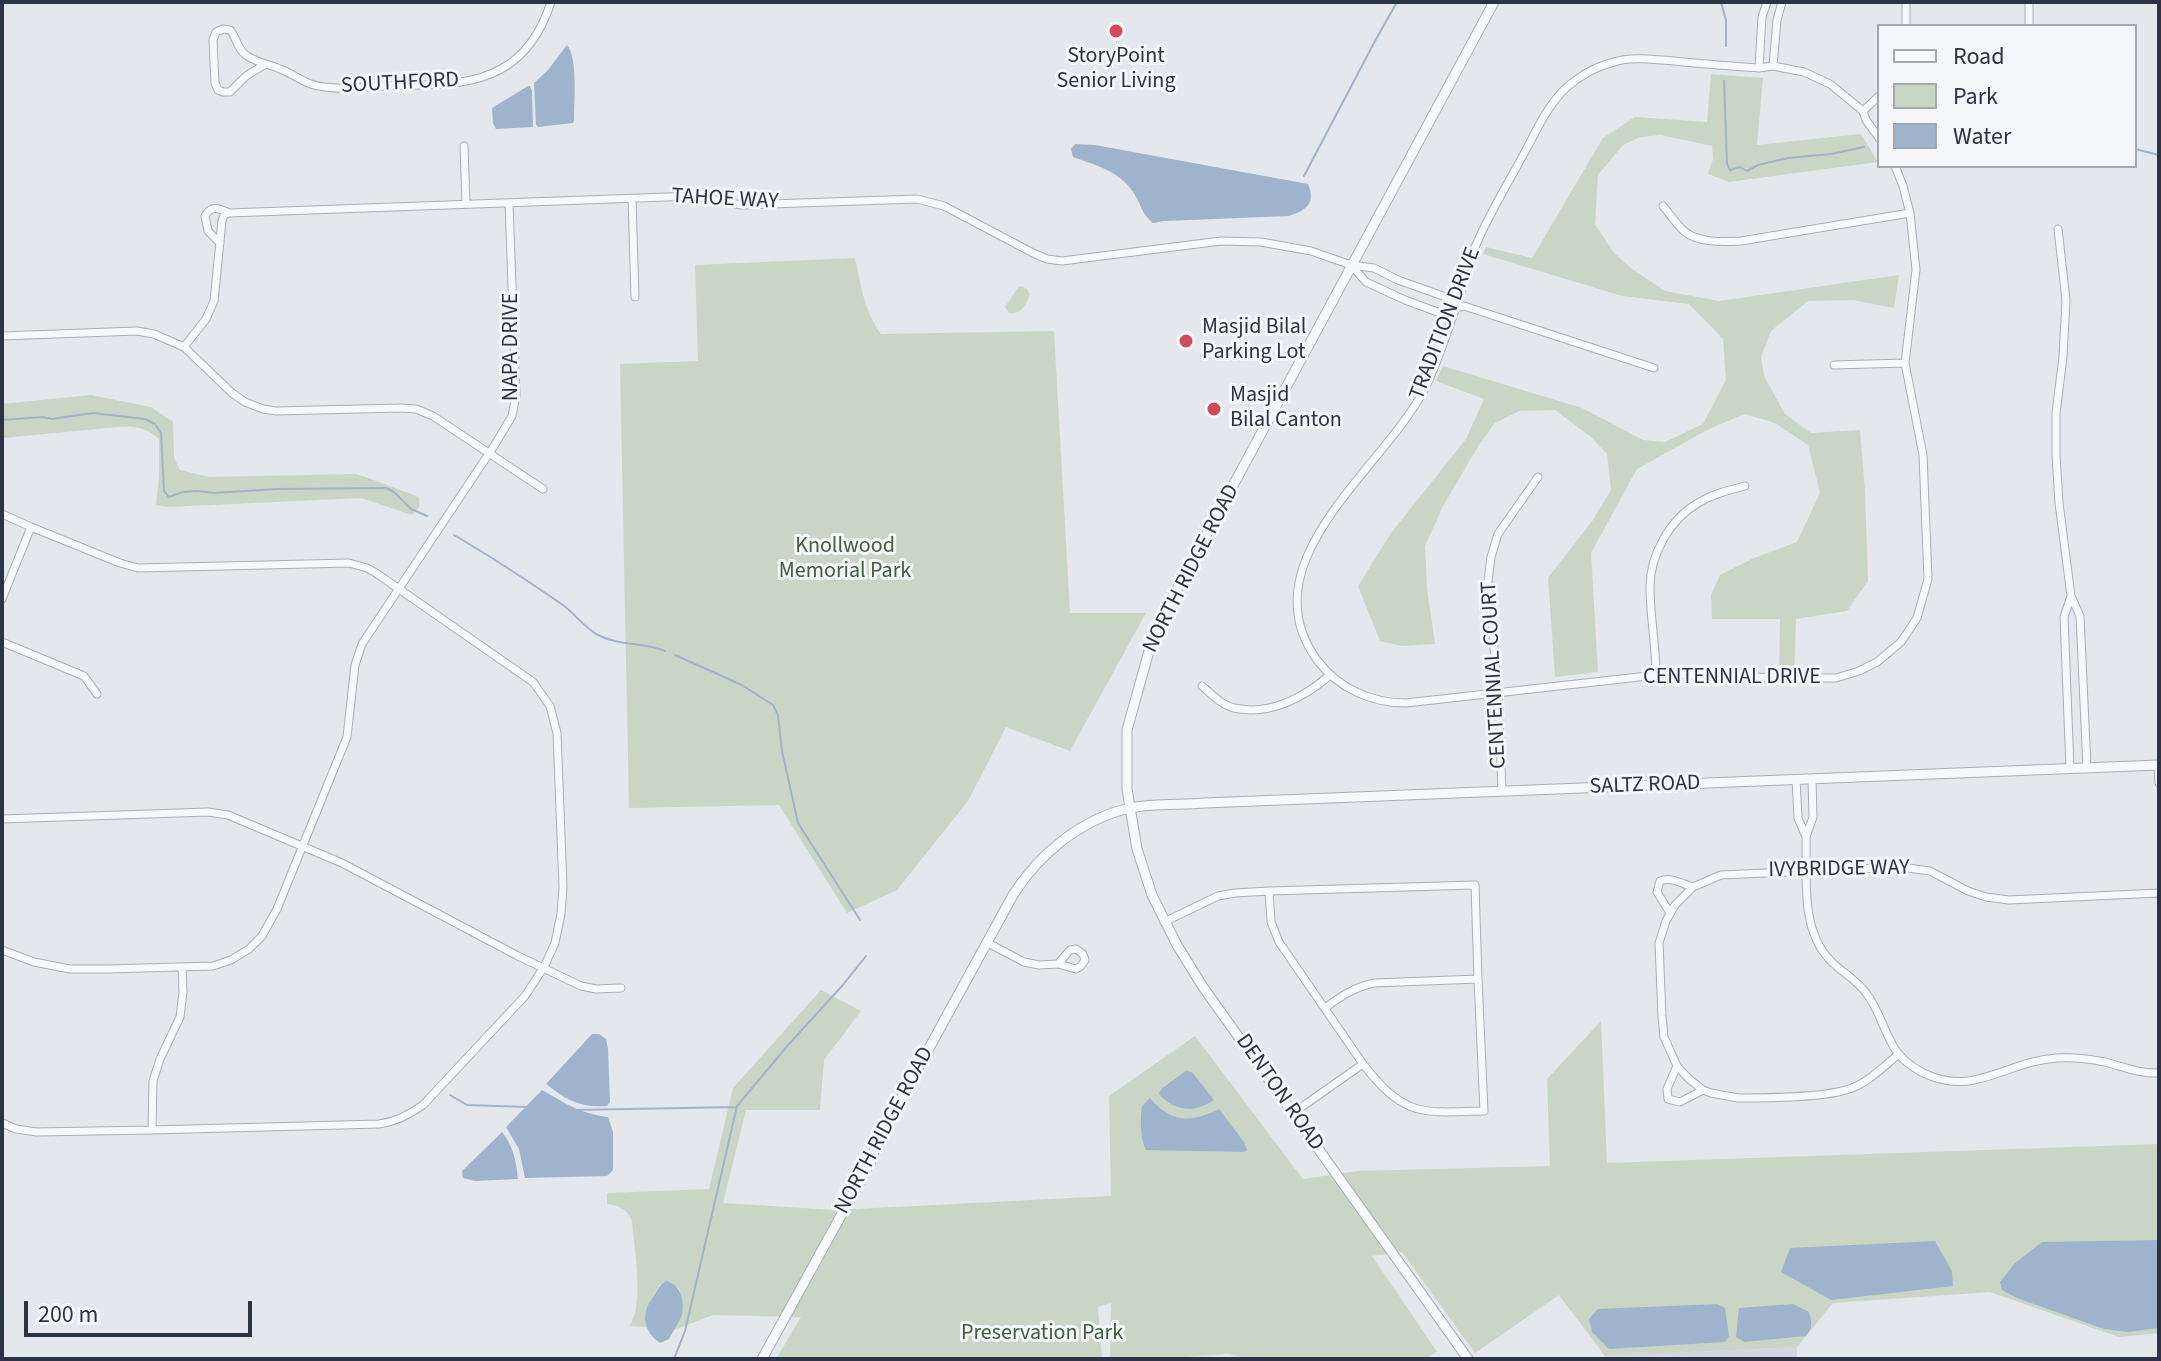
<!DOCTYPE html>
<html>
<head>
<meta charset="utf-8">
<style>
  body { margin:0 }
  #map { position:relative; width:2161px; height:1361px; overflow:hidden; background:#e4e7ec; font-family:"Source Sans 3",sans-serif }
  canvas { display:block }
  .frame { position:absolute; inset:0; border:4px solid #2b3445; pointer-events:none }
  .legend { position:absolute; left:1877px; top:24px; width:260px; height:144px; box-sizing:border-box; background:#f4f6f9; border:2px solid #a4a8b1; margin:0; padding:10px 14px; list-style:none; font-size:24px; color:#2b3445 }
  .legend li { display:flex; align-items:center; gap:16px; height:40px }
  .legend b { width:40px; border:2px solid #a4a8b1 }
  .scale { position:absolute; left:24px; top:1301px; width:228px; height:36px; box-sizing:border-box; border:4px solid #2b3445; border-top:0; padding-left:10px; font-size:24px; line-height:28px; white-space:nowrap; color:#2b3445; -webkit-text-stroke:6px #f4f6f9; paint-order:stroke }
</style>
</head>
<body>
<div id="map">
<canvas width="2161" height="1361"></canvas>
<div class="frame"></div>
<ul class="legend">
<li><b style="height:10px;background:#f7f8fa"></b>Road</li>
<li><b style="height:22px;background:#c9d6c5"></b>Park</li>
<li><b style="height:22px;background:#9fb4cc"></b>Water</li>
</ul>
<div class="scale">200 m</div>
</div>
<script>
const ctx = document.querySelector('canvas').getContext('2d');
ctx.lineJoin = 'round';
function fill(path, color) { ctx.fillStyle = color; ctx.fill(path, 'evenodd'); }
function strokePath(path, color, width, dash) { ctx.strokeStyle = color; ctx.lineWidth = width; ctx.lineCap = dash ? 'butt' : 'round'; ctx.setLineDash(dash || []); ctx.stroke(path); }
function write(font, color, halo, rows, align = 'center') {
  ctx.font = font + ' "Source Sans 3",sans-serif'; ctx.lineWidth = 6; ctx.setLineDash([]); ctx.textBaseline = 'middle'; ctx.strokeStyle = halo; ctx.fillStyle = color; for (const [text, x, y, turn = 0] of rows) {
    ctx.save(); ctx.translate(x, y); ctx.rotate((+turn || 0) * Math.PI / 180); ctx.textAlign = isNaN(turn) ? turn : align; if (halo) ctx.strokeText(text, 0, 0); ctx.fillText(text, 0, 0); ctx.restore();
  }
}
fill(new Path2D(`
  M1797,1347V1359H1607L1605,1356Z`), '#d2d6de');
fill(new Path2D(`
  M1711,74L1763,78L1757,145L1861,134L1878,162L1729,182L1708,174L1713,159L1712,146L1661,135L1640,137L1623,145L1598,175L1595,224L1613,252L1632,269L1665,291L1719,301L1899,275L1894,308L1853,300L1808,301L1771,331L1761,357L1764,376L1785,414L1811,433L1860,430L1865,491L1868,581L1847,611L1796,619L1794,674L1779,673L1780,619H1712L1711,595L1720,575L1754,558L1797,542L1820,493L1808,445L1775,423L1745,414L1709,429L1637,469L1591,553L1598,672L1555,677L1548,578L1593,520L1611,490L1607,454L1591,437L1555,410L1519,411L1495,423L1479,445L1443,506L1425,546L1427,589L1435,644L1402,646L1380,641L1358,586L1391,533L1466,439L1484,399L1436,381L1443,366L1582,408L1643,440L1665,442L1703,424L1726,380L1723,339L1689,304L1622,296L1483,254L1486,247L1532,258L1603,138L1635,117L1707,122Z
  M855,258C861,285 864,311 881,334L1054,331L1070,613H1146L1070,751L1006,727L968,801L897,890L847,913L779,805L629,808L620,364L698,361L695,265Z
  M1019,286L1027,289L1030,295C1025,306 1022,314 1009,313L1005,307Z
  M91,395L151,407L173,422L174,458L180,470L209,477L357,474L419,497V507L412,515L361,498L169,507L156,505L159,478V439C146,427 135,426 118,427L2,438V404Z
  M821,990L861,1011L824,1060L820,1110H746L723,1203L835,1210L1111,1196L1109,1096L1195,1036L1303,1179L1358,1171L1550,1166L1547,1079L1601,1021L1607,1163L2159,1144V1333L2119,1337L1990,1292L1833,1303L1797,1347L1605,1356L1559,1295L1475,1353L1402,1252L1372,1256L1437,1352L1424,1359H1251L1228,1354L1159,1359H1110L1111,1303L1098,1307L1102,1359H776L801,1317L713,1315L674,1330L682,1313L679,1288L660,1284C651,1301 643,1307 646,1327L629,1326C645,1306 634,1248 632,1222C629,1210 618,1205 607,1204V1193L709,1189L733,1088Z`), '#c9d6c5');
fill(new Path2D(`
  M567,45C578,57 574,103 574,121L573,123L538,127L536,125L534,83L548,70Z
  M528,86H530L532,91L533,127L496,129L493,123L492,108Z
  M1075,144L1095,145L1308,184C1316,203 1307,210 1289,216L1164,221L1153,223C1142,214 1143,209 1136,197C1123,172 1098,166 1073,157L1071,149Z
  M592,1034H599L606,1039L608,1049L610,1102L607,1106C580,1108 566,1100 546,1084Z
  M1186,1071L1192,1072L1214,1100C1195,1113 1175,1112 1159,1094L1161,1089Z
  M542,1090C567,1104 578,1113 608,1117L613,1132V1170L607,1176L525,1178L519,1149L506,1127Z
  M1150,1098C1171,1123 1191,1123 1219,1109L1244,1142L1247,1150L1244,1152L1146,1150C1140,1138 1140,1119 1142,1106Z
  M502,1132C514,1147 516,1161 518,1179L475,1181L463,1178L462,1171Z
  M2159,1240V1328L2127,1332L2104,1329L2017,1298L2002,1290L2000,1282L2014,1264L2042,1242Z
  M1935,1241L1952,1271L1953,1286L1831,1300L1781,1272L1790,1248Z
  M666,1281C680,1284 685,1300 682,1314C680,1322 673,1331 669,1339L660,1343C642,1330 641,1313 653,1297C658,1290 658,1286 666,1281Z
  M1717,1304L1725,1308L1729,1336L1725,1342L1609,1349L1592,1332L1589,1319L1598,1309Z
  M1793,1304L1809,1312C1812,1322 1813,1328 1806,1336L1744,1342L1736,1337L1739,1308Z`), '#9fb4cc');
strokePath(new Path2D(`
  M1721,2L1726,20V46
  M1724,81L1727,164L1730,170L1740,167L1747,171L1758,165L1788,158L1831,154L1864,147
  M2135,149L2159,155
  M1304,176L1375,41L1397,2
  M2,420L43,417L52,419L93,413L145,419L155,424L161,433L164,491L169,497L183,492L197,491L214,493L277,489L386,488L394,492L411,509L427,516
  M454,535C490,556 525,579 560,603C574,612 583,627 598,635C619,646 644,642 665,651
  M675,655L742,685L773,705L778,715L782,751L798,823L860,920
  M450,1095L467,1105L528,1107
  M574,1110L736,1107
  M674,1359L685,1331L737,1106L789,1044L842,986L866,956`), '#9fb4cc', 2);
const minor = new Path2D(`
  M1906,2V26
  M2029,2V26
  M264,65L246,76L230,92H223L218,90L215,83L213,40L216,32L223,29L230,30C237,38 237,49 246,55C257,63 269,64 280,69C296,75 307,86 325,87C345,90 367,87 387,86C425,84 467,88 501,69C527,55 542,30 551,2
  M1773,66L1777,20L1782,2
  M1759,68L1762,17L1767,2
  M1863,111L1879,96
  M1879,138L1866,120L1863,111L1830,84L1804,72L1773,66L1759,68C1731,66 1702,64 1674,61C1655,60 1633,56 1614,62C1601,65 1587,72 1576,80C1553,95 1539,125 1527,148C1510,180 1490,212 1476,245C1470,258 1467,272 1463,285C1452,318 1442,351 1428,382C1391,464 1244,559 1317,660C1338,688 1371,703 1406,703L1666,674L1785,678H1836L1859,671L1877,662L1901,642L1917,618L1928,579L1923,455L1905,363L1916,270L1910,213L1903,186L1895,166
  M464,146L466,204
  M632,199L635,297
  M1663,206C1670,214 1676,224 1684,231C1698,243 1723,242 1741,241L1910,213
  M2058,229L2066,300L2063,357L2056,413V454L2059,503L2071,596L2080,616L2087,768
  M220,243L208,231L205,216C211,205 219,208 229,213
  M1351,265L1366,282L1405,300L1451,317
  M1455,308L1464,306L1654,368
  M2,336L137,331L154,334L184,347L232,393L245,402L263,409L276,411L401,408L416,409L433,416L543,489
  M184,347L206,319L214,301L222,221L224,215L229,213L694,196L741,205L917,199L944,206L1033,253L1047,259L1062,261L1221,241L1261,242L1311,251L1351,265L1374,268L1398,280L1457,301
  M1834,365L1905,363
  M2,514L31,527
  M2,599L31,527L120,563L138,568L349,563L367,568L376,573L533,682L550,706L557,733L563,887L561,914L555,943L544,967L525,996L423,1105C409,1115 396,1122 379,1124L152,1130L153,1081L160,1059L180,1017L183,992L182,967
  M2,642L84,676L97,694
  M1656,675C1656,646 1650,616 1650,587C1650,555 1670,519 1698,503C1713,494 1729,490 1745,486
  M1202,686C1211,694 1222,705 1234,708C1270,716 1305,697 1330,675
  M2158,765L2159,783
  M2070,768L2064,617L2071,596
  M1796,779L1798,818L1806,837L1813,817L1812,779
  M1502,791L1498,693L1488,581L1491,557L1498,534L1538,477
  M2,819L208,812L228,815L342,863L518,956L581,986L596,989L621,988
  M1806,837C1807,876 1800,929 1830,960C1841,972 1856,979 1866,993C1880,1010 1884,1034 1897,1052C1914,1074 1947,1086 1974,1080C2003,1074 2026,1060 2057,1058C2073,1057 2090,1059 2105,1062C2124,1067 2140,1074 2159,1073
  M1269,891L1475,885L1478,979L1374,983C1355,987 1341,996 1325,1008
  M1670,913L1657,892L1660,881C1671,876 1682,884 1693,887
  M1164,922L1218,896L1235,893L1269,891L1271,922L1279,942L1363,1064L1293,1113
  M986,942L1024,962L1039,965L1058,964L1076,969L1081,966L1085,960L1083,954L1076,949L1070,950L1058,964
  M2,950L34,962L70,969H108L213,966L231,960L249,949L262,936L277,909L347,737L355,665L362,644L494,446L512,416L516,395L509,203
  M1899,1054C1884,1066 1870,1081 1852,1088C1827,1098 1766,1098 1738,1098L1711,1093L1703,1090L1689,1079L1677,1066L1664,1037L1662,1016L1659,943L1666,921L1675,905L1693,887L1721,875L1901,867L1930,871L1968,891L1986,897L2009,900L2159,893
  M1363,1064C1404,1117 1421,1113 1484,1111L1478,979
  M1677,1066L1667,1089L1668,1099L1680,1102L1703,1090
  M2,1123L16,1129L37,1132L152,1130`);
const tertiary = new Path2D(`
  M762,1359L871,1161L876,1145L1013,895C1039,854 1081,819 1130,808C1151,803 1182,805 1205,803L2159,765
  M1468,1359L1203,987L1177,945L1152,895L1137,849L1127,789V730L1149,651L1168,606L1494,2`);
strokePath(minor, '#a9aeb7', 9);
strokePath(tertiary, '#a9aeb7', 11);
strokePath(minor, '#f7f8fa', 7);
strokePath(tertiary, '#f7f8fa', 9);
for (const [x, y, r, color] of [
  [1116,31,8,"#d1495b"],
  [1186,341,8,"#d1495b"],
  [1214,409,8,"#d1495b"]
]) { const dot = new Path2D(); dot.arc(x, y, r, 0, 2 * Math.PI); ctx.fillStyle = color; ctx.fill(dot); strokePath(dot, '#f4f6f9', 3); }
write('22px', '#2b3445', '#f4f6f9', [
  ["StoryPoint",1116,57,"center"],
  ["Senior Living",1116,82,"center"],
  ["Masjid Bilal",1202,328],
  ["Parking Lot",1202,353],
  ["Masjid",1230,396],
  ["Bilal Canton",1230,421]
], 'left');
write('22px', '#2b3445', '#f4f6f9', [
  ["SOUTHFORD",400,84,-3],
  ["TAHOE WAY",725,200,3],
  ["TRADITION DRIVE",1446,324,-69],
  ["NAPA DRIVE",512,347,-90],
  ["NORTH RIDGE ROAD",1192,569,-63],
  ["CENTENNIAL COURT",1495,675,-93],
  ["CENTENNIAL DRIVE",1732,678],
  ["SALTZ ROAD",1645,786,-2],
  ["IVYBRIDGE WAY",1839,870,-1],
  ["DENTON ROAD",1279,1093,55],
  ["NORTH RIDGE ROAD",885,1131,-62]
]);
write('22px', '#3f6138', '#f4f6f9', [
  ["Knollwood",845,547],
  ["Memorial Park",845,572],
  ["Preservation Park",1042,1334]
]);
</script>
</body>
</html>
